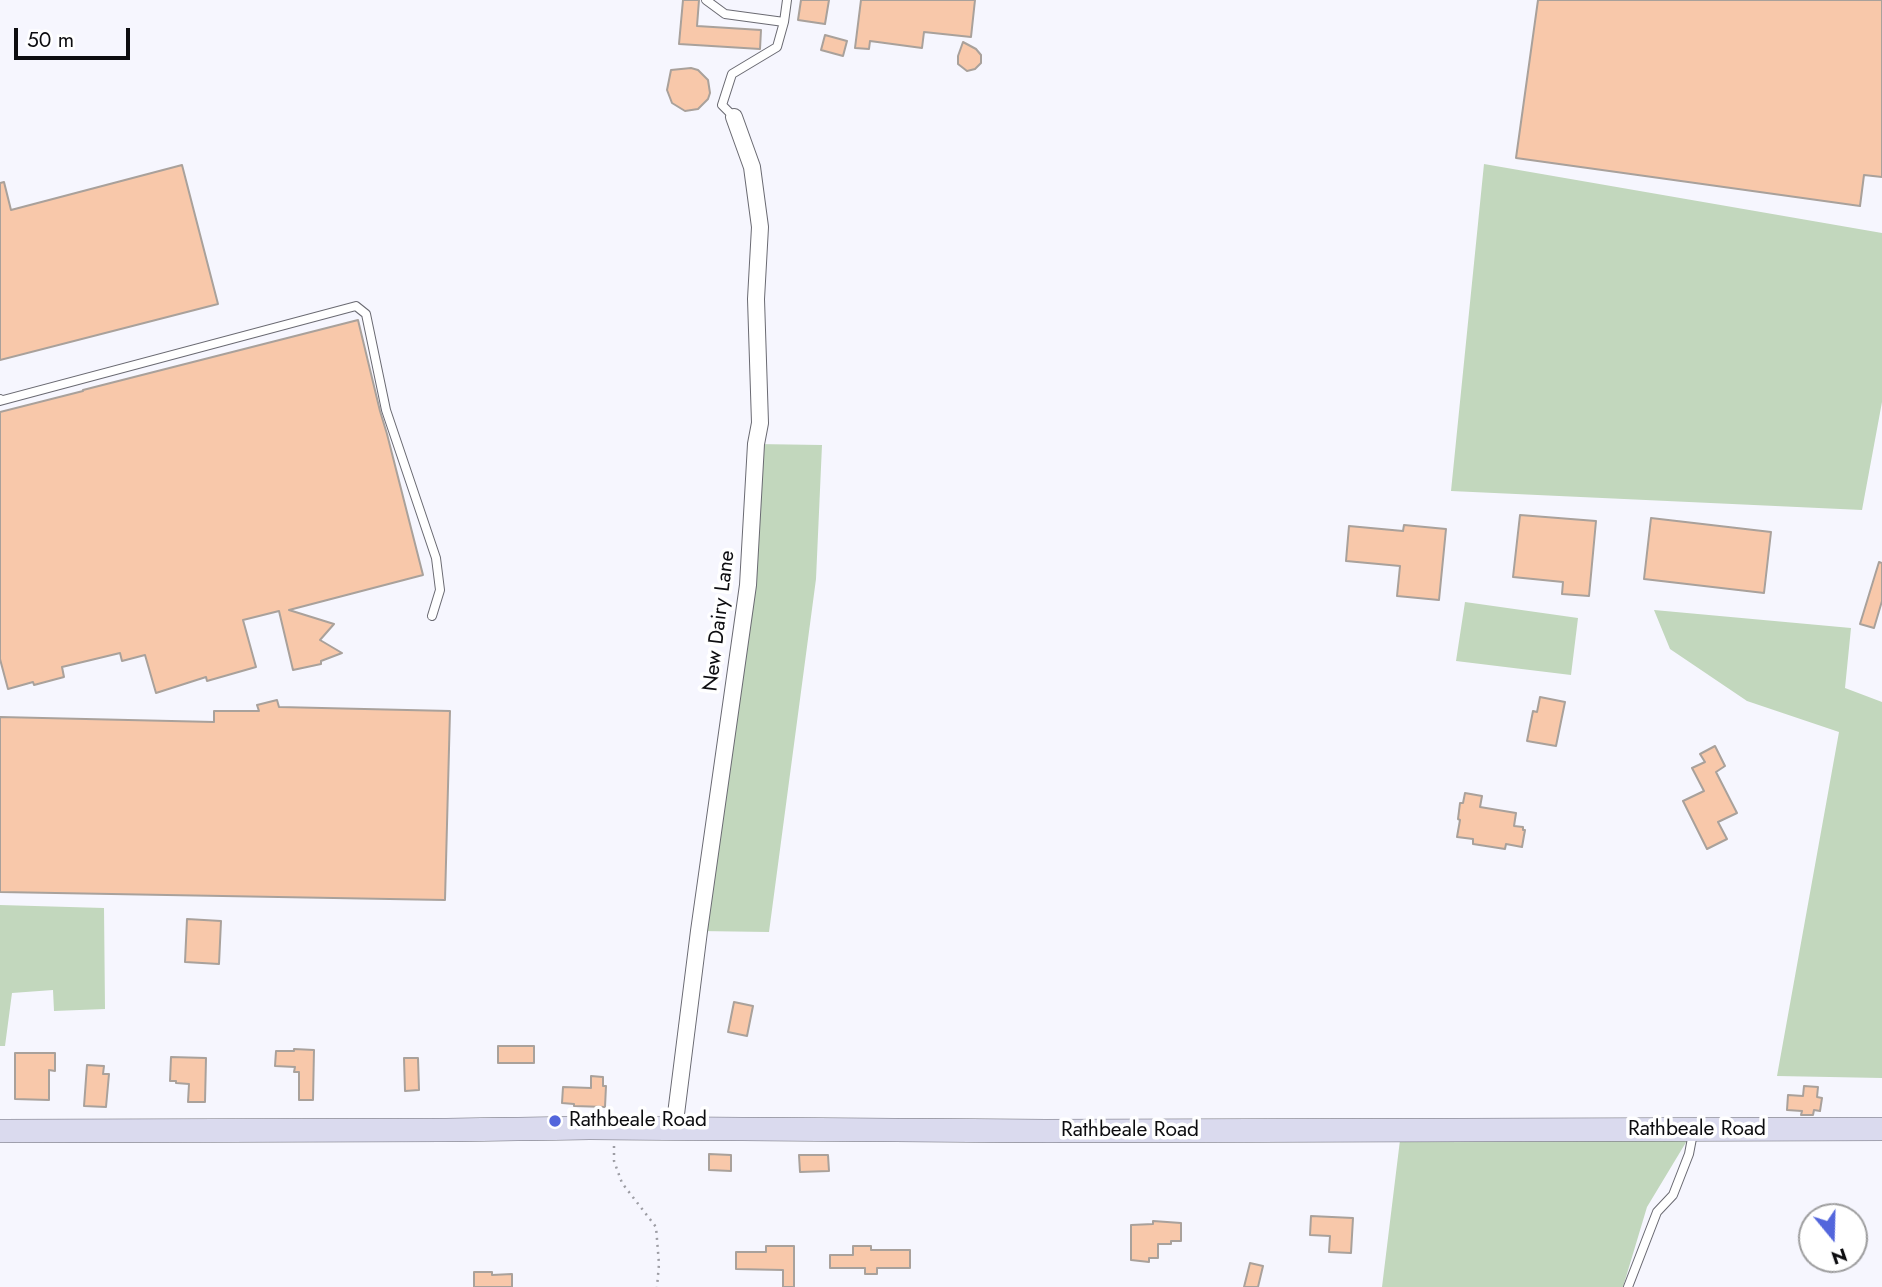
<!DOCTYPE html>
<html>
<head>
<meta charset="utf-8">
<style>
  body { margin:0 }
  #map { position:relative; width:1882px; height:1287px; overflow:hidden; background:#f6f6fe; font-family:Jost,sans-serif }
  canvas { display:block }
  .north { position:absolute; left:1798px; top:1203px; width:70px; height:70px; box-sizing:border-box; background:#fff; border:2px solid #9e9e9f; border-radius:50%; rotate:161deg; font-size:19px; font-weight:700; line-height:28px; text-align:center; color:#0d0d10 }
  .north::after { content:''; display:block; margin:auto; width:24px; height:32px; background:#5366dc; clip-path:polygon(50% 0,100% 100%,50% 72%,0 100%) }
  .scale { position:absolute; left:14px; top:28px; width:116px; height:32px; box-sizing:border-box; border:4px solid #0d0d10; border-top:0; padding-left:9px; font-size:21px; line-height:24px; white-space:nowrap; color:#0d0d10; -webkit-text-stroke:5px #fff; paint-order:stroke }
</style>
</head>
<body>
<div id="map">
<canvas width="1882" height="1287"></canvas>
<div class="north">N</div>
<div class="scale">50 m</div>
</div>
<script>
const ctx = document.querySelector('canvas').getContext('2d');
ctx.lineJoin = 'round';
function fill(path, color) { ctx.fillStyle = color; ctx.fill(path, 'evenodd'); }
function strokePath(path, color, width, dash) { ctx.strokeStyle = color; ctx.lineWidth = width; ctx.lineCap = dash ? 'butt' : 'round'; ctx.setLineDash(dash || []); ctx.stroke(path); }
function write(font, color, halo, rows, align = 'center') {
  ctx.font = font + ' Jost,sans-serif'; ctx.lineWidth = 7; ctx.setLineDash([]); ctx.textBaseline = 'middle'; ctx.strokeStyle = halo; ctx.fillStyle = color; for (const [text, x, y, turn = 0] of rows) {
    ctx.save(); ctx.translate(x, y); ctx.rotate((+turn || 0) * Math.PI / 180); ctx.textAlign = isNaN(turn) ? turn : align; if (halo) ctx.strokeText(text, 0, 0); ctx.fillText(text, 0, 0); ctx.restore();
  }
}
fill(new Path2D(`
  M1484,164L1882,233V402L1862,510L1451,491Z
  M756,444L822,445L816,579L769,932L699,931L716,811Z
  M1465,602L1578,618L1571,675L1456,661Z
  M1654,610L1851,628L1845,688L1882,702V1078L1777,1076L1839,732L1747,701L1670,649Z
  M0,905L104,908L105,1009L54,1011L53,990L12,993L5,1046H0Z
  M1688,1139L1647,1207L1623,1287H1382L1400,1140Z`), '#c2d7bd');
const building = new Path2D(`
  M683,0H699L697,26L761,30L760,49L679,44Z
  M801,0H829L825,24L798,20Z
  M861,0H975L971,37L924,32L922,48L870,41L869,49L855,48Z
  M1538,0H1882V177L1864,175L1860,206L1516,158Z
  M825,35L847,41L843,56L821,50Z
  M963,42L976,49L981,55V63L975,69L967,71L958,64V56Z
  M691,68L698,70L708,80L710,93L708,99L698,109L685,111L672,103L667,90L671,70Z
  M182,165L218,304L0,360V183L4,182L11,210Z
  M358,320L380,411L387,434L423,575L289,610L334,624L320,640L342,653L321,661V664L293,670L279,611L243,620L256,667L207,681L206,677L156,693L145,655L122,661L120,653L62,667L64,677L34,685L33,682L8,689L0,659V412L83,391V390Z
  M1520,515L1596,521L1589,596L1562,594L1563,582L1513,577Z
  M1651,518L1771,532L1764,593L1644,579Z
  M1404,525L1446,529L1439,600L1397,596L1400,566L1346,561L1349,526L1403,531Z
  M1879,562L1882,563V601L1874,628L1860,624Z
  M1540,697L1565,702L1556,746L1527,741L1533,711L1537,712Z
  M277,700L279,707L450,711L445,900L0,892V717L214,722V711H259L257,705Z
  M1715,746L1725,766L1716,772L1737,813L1718,822L1727,839L1707,849L1683,801L1704,791L1692,768L1705,762L1700,754Z
  M1465,793L1482,796L1480,807L1516,813L1514,826L1523,827V830H1525L1522,847L1506,844L1505,849L1473,844V839L1457,837L1460,820L1458,819L1460,803H1463Z
  M187,919L221,921L219,964L185,962Z
  M734,1002L753,1006L747,1036L728,1032Z
  M498,1046H534V1063H498Z
  M294,1049L314,1050L313,1100H299V1072H294L295,1067L275,1066L276,1051H294Z
  M15,1053H55V1071L49,1070V1100L15,1099Z
  M171,1057L206,1058L205,1102H188L189,1084L176,1083V1081H170Z
  M404,1058H418L419,1090L405,1091Z
  M87,1065L104,1066L103,1074H109L106,1107L84,1106Z
  M591,1076L603,1077V1086H606L605,1107L574,1106V1104L562,1103L563,1087L591,1088Z
  M1804,1086L1818,1087L1817,1097L1822,1098L1820,1111L1814,1110L1813,1115H1801L1802,1111L1787,1110L1788,1095L1803,1096Z
  M709,1154L731,1155V1171L709,1170Z
  M799,1155H828L829,1171L800,1172Z
  M1311,1216L1353,1218L1351,1253L1329,1252L1330,1236L1310,1235Z
  M1153,1221L1181,1223V1241H1171V1244H1158V1258H1149V1262L1131,1260V1225L1153,1224Z
  M766,1246H794V1287H783V1270L736,1269V1252H766Z
  M853,1246H871V1250H910V1268H877V1274H865V1268H830V1255H853Z
  M1250,1263L1263,1266L1258,1287H1244Z
  M474,1272H492V1275L512,1274V1287H474Z`);
fill(building, '#f8c8aa');
strokePath(building, '#a9a19b', 2);
const service = new Path2D(`
  M706,0L725,14L784,22
  M734,117L722,105L732,74L777,47L784,22L787,0
  M0,399V401L356,306L366,314L386,410L436,558L440,590L432,616
  M1628,1287L1657,1212L1673,1195L1689,1154L1693,1133`);
const minor = new Path2D(`
  M674,1130L699,931L748,585L756,444L760,423L756,299L760,227L752,167L734,117`);
const secondary = new Path2D(`
  M0,1131L446,1130L590,1128L1047,1131L1882,1129`);
strokePath(service, '#6a6a72', 10);
strokePath(minor, '#6a6a72', 18);
strokePath(secondary, '#6a6a72', 24);
strokePath(new Path2D(`
  M614,1146V1161L622,1183L656,1227L659,1264L657,1287`), '#9d9da4', 2.5, [2, 5]);
strokePath(service, '#fff', 8);
strokePath(minor, '#fff', 16);
strokePath(secondary, '#dadaee', 23);
for (const [x, y, r, color] of [
  [555,1121,7,"#5366dc"]
]) { const dot = new Path2D(); dot.arc(x, y, r, 0, 2 * Math.PI); ctx.fillStyle = color; ctx.fill(dot); strokePath(dot, '#fff', 2.5); }
write('21px', '#0d0d10', '#fff', [
  ["New Dairy Lane",720,621,-83],
  ["Rathbeale Road",1697,1130],
  ["Rathbeale Road",1130,1131]
]);
write('21px', '#0d0d10', '#fff', [
  ["Rathbeale Road",569,1121]
], 'left');
</script>
</body>
</html>
